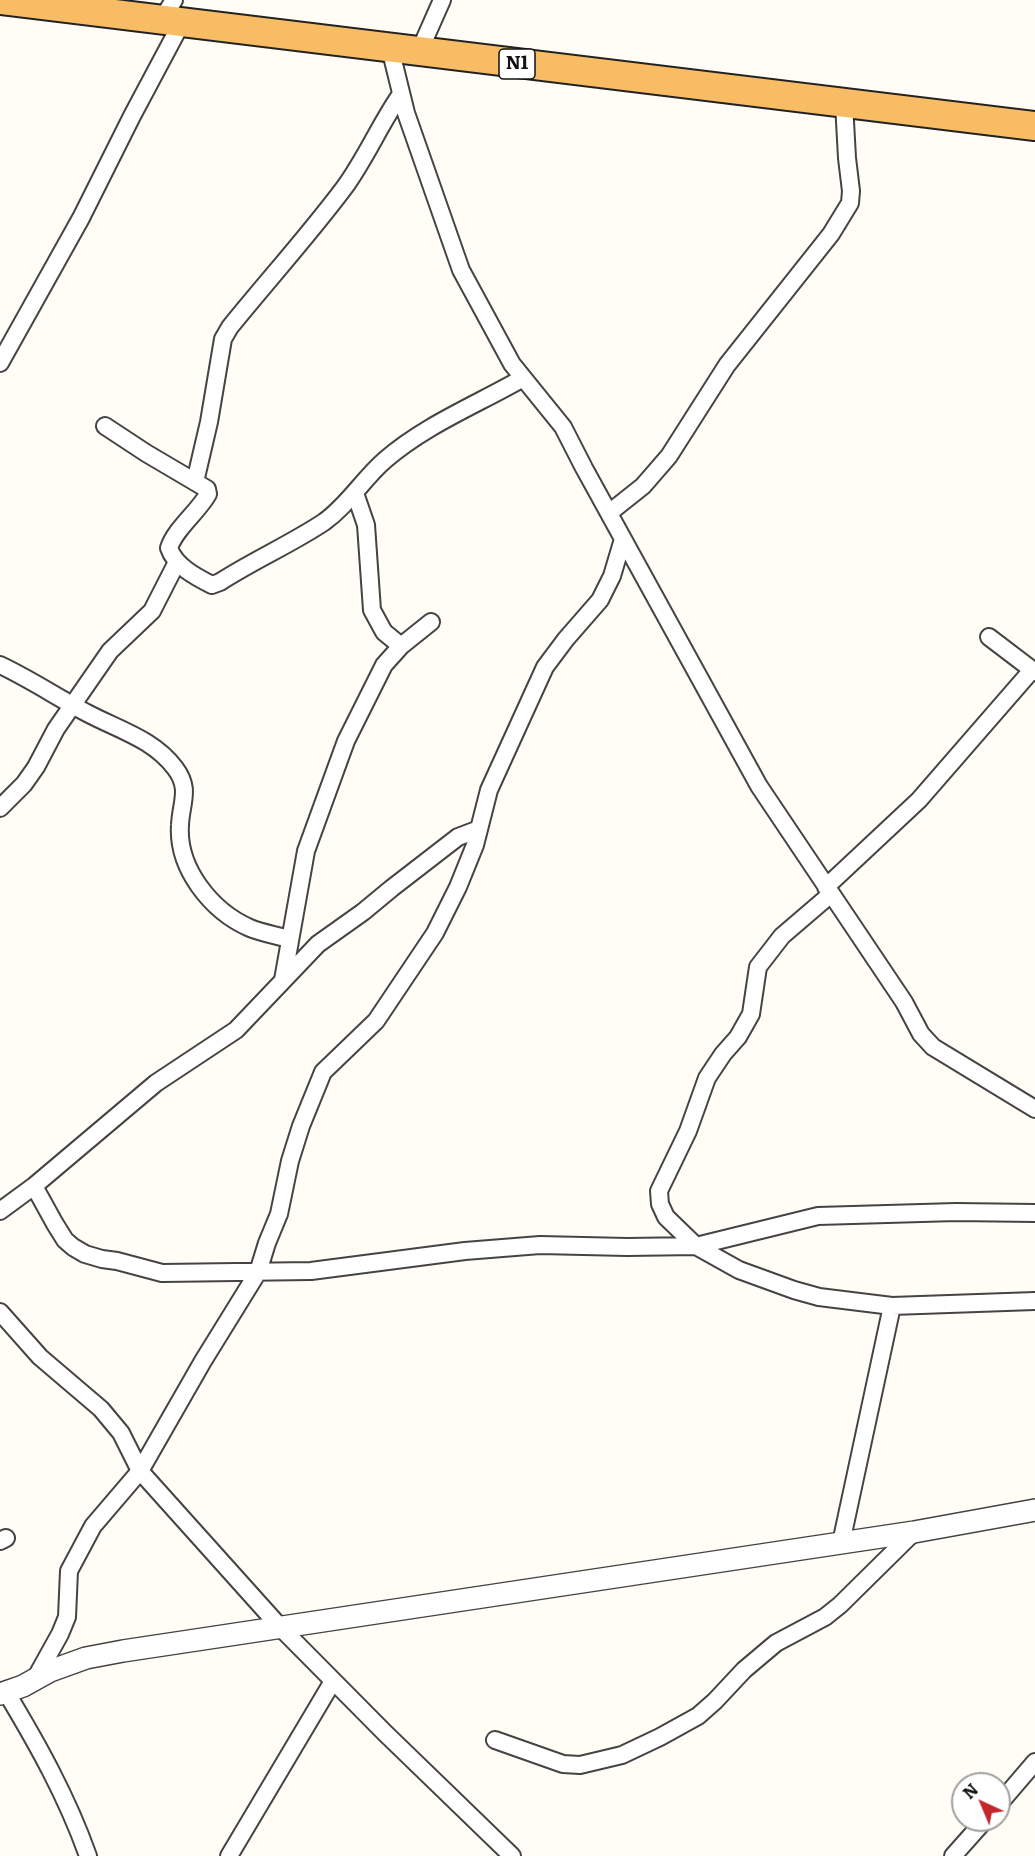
<!DOCTYPE html>
<html>
<head>
<meta charset="utf-8">
<style>
  body { margin:0 }
  #map { position:relative; width:1035px; height:1856px; overflow:hidden; background:#fffdf5; font-family:Literata,serif }
  canvas { display:block }
  .north { position:absolute; left:951px; top:1772px; width:60px; height:60px; box-sizing:border-box; background:#fff; border:2px solid #a0a0a0; border-radius:50%; rotate:316deg; font-size:16px; font-weight:700; line-height:24px; text-align:center; color:#111 }
  .north::after { content:''; display:block; margin:auto; width:21px; height:27px; background:#c4262e; clip-path:polygon(50% 0,100% 100%,50% 72%,0 100%) }
</style>
</head>
<body>
<div id="map">
<canvas width="1035" height="1856"></canvas>
<div class="north">N</div>
</div>
<script>
const ctx = document.querySelector('canvas').getContext('2d');
ctx.lineJoin = 'round';
function strokePath(path, color, width, dash) { ctx.strokeStyle = color; ctx.lineWidth = width; ctx.lineCap = dash ? 'butt' : 'round'; ctx.setLineDash(dash || []); ctx.stroke(path); }
function write(font, color, halo, rows, align = 'center') {
  ctx.font = font + ' Literata,serif'; ctx.lineWidth = 6; ctx.setLineDash([]); ctx.textBaseline = 'middle'; ctx.strokeStyle = halo; ctx.fillStyle = color; for (const [text, x, y, turn = 0] of rows) {
    ctx.save(); ctx.translate(x, y); ctx.rotate((+turn || 0) * Math.PI / 180); ctx.textAlign = isNaN(turn) ? turn : align; if (halo) ctx.strokeText(text, 0, 0); ctx.fillText(text, 0, 0); ctx.restore();
  }
}
const minor = new Path2D(`
  M162,19L174,0
  M390,48L406,113L461,270L512,364L563,427L584,468L759,786L904,1002L921,1034L933,1047L1035,1109
  M419,52L442,0
  M0,363L81,218L132,116L182,22
  M105,426L146,453L207,489L208,494C198,512 175,529 169,548C175,566 196,577 212,585L220,582C254,560 291,544 324,522C348,505 363,479 385,460C425,425 478,404 523,378
  M195,482L209,422L223,339L230,327C268,280 308,236 344,188C366,158 380,124 401,94
  M355,493L366,525L372,610L384,632L401,646
  M609,513L643,486L669,456L727,365L831,234L850,203L851,191L847,158L844,103
  M989,637L1035,672
  M0,665C30,679 58,698 87,713C119,730 153,739 175,768C191,789 181,802 180,825C177,868 211,911 250,928C262,933 276,935 289,939
  M0,808L24,784L36,767L56,729L110,651L152,611L177,562
  M826,887L919,800L1032,670
  M831,894L782,936L758,967L751,1014L738,1037L723,1054L707,1078L688,1131L659,1191L660,1204L666,1217L696,1246L739,1270L794,1290L819,1297L892,1306L1035,1301
  M283,980L306,851L346,741L384,665L401,646L431,622
  M34,1186L55,1224L65,1240L73,1247L85,1254L102,1259L117,1261L162,1273L311,1271L465,1251L540,1245L627,1247L696,1246L818,1216L956,1212L1035,1213
  M0,1211L34,1186L156,1083L236,1030L318,944L363,912L392,888L458,837L479,829
  M0,1312L40,1357L101,1409L121,1433L140,1471L280,1627L385,1733L512,1856
  M0,1541L6,1538
  M841,1543L892,1306
  M35,1679L60,1634L67,1617L69,1571L93,1526L140,1471L203,1361L258,1272L267,1243L279,1214L290,1161L301,1126L323,1072L376,1021L435,933L458,887L475,845L489,790L545,667L566,639L600,600L612,576L623,539
  M6,1692C38,1745 67,1797 88,1856
  M495,1740L563,1764L580,1765L622,1755L660,1737L698,1716L715,1701L744,1670L776,1643L825,1617L840,1605L914,1532
  M999,1804L1035,1762
  M229,1856L333,1681
  M953,1856L985,1820`);
const tertiary = new Path2D(`
  M0,1694L23,1686L50,1671L86,1658L123,1651L914,1532L1035,1510`);
const trunk = new Path2D(`
  M0,0L1035,126`);
strokePath(minor, '#444', 20);
strokePath(tertiary, '#444', 24);
strokePath(trunk, '#222', 32);
strokePath(minor, '#fff', 16);
strokePath(tertiary, '#fff', 21);
strokePath(trunk, '#f7bc64', 28);
for (const [x, y, w] of [
  [517,64,36]
]) { const box = new Path2D(); box.roundRect(x - w / 2, y - 15, w, 30, 4.5); ctx.fillStyle = '#fff'; ctx.fill(box); strokePath(box, '#111', 1.5); }
write('bold 18px', '#111', null, [
  ["N1",517,64]
]);
</script>
</body>
</html>
